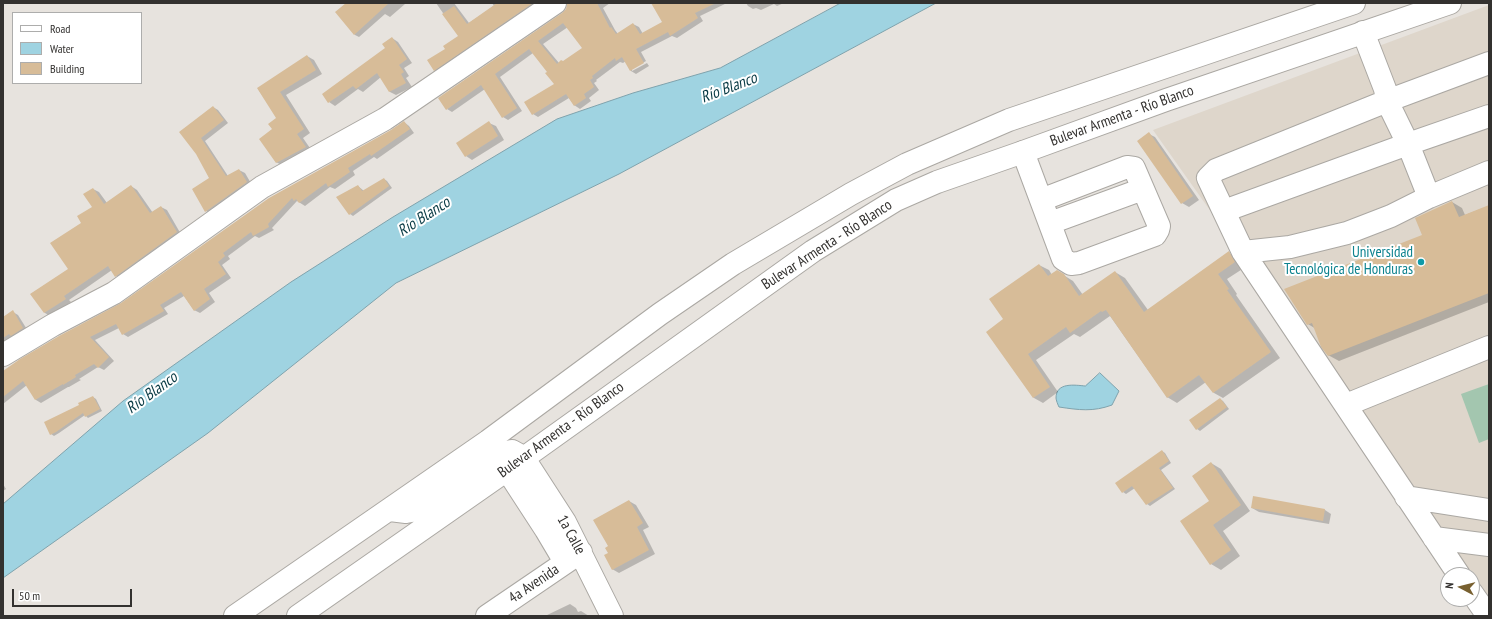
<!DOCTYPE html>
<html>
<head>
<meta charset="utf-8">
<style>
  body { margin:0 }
  #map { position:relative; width:1492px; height:619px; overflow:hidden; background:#e7e3de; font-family:"PT Sans Narrow",sans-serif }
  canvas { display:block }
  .frame { position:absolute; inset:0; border:4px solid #33312f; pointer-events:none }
  .legend { position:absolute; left:12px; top:12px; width:130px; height:72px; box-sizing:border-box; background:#fff; border:1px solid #adadac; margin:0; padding:5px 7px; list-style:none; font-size:12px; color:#33312f }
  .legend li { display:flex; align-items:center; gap:8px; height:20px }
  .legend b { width:20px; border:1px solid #adadac }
  .north { position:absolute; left:1440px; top:567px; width:40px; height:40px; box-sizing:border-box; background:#fff; border:1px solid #adadac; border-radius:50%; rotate:277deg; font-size:11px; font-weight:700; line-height:16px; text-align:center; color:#33312f }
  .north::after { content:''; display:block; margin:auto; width:14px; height:18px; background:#786030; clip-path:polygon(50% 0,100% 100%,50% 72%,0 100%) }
  .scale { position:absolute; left:12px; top:589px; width:120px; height:18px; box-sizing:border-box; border:2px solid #33312f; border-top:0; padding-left:5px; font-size:12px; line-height:14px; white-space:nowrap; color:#33312f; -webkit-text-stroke:3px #fff; paint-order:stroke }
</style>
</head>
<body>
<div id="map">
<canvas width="1492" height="619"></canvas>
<div class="frame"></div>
<ul class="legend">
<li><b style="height:5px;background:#fff"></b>Road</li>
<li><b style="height:11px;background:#9fd3e1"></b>Water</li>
<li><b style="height:11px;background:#d7bc98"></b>Building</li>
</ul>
<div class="north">N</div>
<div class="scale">50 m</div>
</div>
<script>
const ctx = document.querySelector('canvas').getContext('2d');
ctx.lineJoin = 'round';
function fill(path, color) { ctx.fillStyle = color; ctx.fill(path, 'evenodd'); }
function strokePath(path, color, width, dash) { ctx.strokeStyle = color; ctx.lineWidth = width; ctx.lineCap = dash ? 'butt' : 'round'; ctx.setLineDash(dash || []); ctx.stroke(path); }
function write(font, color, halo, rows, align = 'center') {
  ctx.font = font + ' "PT Sans Narrow",sans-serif'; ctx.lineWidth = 4; ctx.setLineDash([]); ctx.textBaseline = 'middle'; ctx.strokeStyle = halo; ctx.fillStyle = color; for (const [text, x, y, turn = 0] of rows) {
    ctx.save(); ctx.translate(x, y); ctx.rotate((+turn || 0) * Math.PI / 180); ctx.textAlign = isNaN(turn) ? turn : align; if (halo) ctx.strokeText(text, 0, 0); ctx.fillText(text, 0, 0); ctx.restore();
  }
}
fill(new Path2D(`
  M1489,5V616L1472,598V575H1457L1360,422L1153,130Z`), '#ded6cb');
fill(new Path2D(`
  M1489,384V439L1479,443L1461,394Z`), '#a3c6af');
const water = new Path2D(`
  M841,3H936L619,174L396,283L208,433L3,578V504L123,401L291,282L393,217L557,119L633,93L720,68Z
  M1100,373L1119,391L1112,405C1093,412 1079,410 1059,407C1058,405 1056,400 1056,398C1056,382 1075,385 1085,386Z`);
fill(water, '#9fd3e1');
strokePath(water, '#7fa2ac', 1);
fill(new Path2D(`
  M348,3H404L405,4L390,17L385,14L359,37L355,35L337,12Z
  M436,3H454L469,23L494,6L492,3H543L440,73L434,70L447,49L459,36Z
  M568,3H610L603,8L615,30L618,34L633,24L639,27L643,34L664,22L652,3H727L700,16L703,21L677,38L672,36L641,52L646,61L632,69V71L647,63L649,66L636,74L631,71L626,61L623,63L620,62L596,80L597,81L594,83L599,90L589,98L591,101L580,109L574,105L569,98L538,117L533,114L556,84L549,72L533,53L500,77L522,111L508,120L503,117L485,89L452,112L447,109L563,14L567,9ZM568,27L584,48L564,62L559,63L543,44Z
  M746,3H784L777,6L774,4L761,10L756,8L753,9L748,6Z
  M392,38L398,42L412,63L404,68L409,76L406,78L412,87L396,95L390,92L381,77L363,92L358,89L335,106L329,102L386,48Z
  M307,56L314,60L322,74L286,95L310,133L303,138L312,151L283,166L276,162L273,130L278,119L258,89Z
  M213,107L218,110L228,123L205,141L228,176L239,170L245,173L252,185L211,214L206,211L193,189L210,179L197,153L180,132Z
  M404,122L409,126L414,133L377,159L374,157L353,171L355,175L335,189L330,187L305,206L297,201L272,228L274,230L259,238L255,236L228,256L230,259L222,265L231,278L209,293L215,302L200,313L194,310L184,296L164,308L168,314L128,337L123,334L119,328L95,340L114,361L104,370L98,367L79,379L81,380L69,387H68L41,403L36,400L27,385L3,404V373L122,304Z
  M489,123L496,126L504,140L472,160L466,156Z
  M1149,134L1155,137L1199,200L1189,207L1182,203Z
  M384,179L387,181L392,188L353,216L350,214L358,186L364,191Z
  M131,186L137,190L153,213L161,207L167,210L182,236L122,279L116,276L112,270L69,300L71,302L50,316L45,313L31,294L69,269L82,223L93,207V189L99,192L107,203Z
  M1452,202L1462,208L1465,215L1489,206V302L1339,361L1328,355L1316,329L1308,324L1423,235Z
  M1229,253L1238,258L1244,268L1227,279L1237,294L1236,295L1280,358L1223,398L1214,393L1206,382L1177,403L1167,397L1110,316L1080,337L1074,334L1036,360L1058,392L1043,403L1034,398L987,332L1005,319L1039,265L1049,270L1052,275L1057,271L1073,281L1083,295L1115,272L1125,278L1148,310Z
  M13,312L18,315L28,331L3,342V316L4,317Z
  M93,397L96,399L102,411L88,418L85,415L59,433L54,436L51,434L80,406Z
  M1220,399L1223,401L1229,409L1200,431L1197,429Z
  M1162,451L1165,453L1171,463L1161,470L1175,489L1150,506L1147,504L1135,488L1126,494L1123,492Z
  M1211,463L1221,469L1250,511L1223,531L1240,556L1221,570L1211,564Z
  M3,484L6,489L3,491Z
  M629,501L636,505L649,527L643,530L655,554L619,573L612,569L609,547L595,520Z
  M1252,508L1325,510L1331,514L1329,524L1259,512Z
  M570,604L576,608L578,612L581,611L589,616H545Z`), '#0003');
fill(new Path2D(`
  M346,3H389L354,35L335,12Z
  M497,3H533L434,71L427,60L445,49L443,46L458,36L442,14L454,6L467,24Z
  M567,3H597L610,28L611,27L616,34L633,23L640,34L662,22L651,3H716L695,13L698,18L670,36L668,32L636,49L644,63L630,71L622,57L616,61L615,58L592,76L593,78L590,80L594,87L584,94L586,98L574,106L566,94L532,115L524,102L554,84L545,73L547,72L529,49L495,74L517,108L502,118L481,85L446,110L438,98L562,13L566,9ZM563,23L582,48L563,61L561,60L557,64L538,41Z
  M392,37L407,59L399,65L404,72L401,74L406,83L389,92L377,73L356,89L353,86L328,103L322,94L385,48L382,44Z
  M307,55L316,70L280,92L304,129L297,134L306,147L276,163L259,139L272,129L268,124L276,118L257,88Z
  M213,106L224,120L201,138L226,176L239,169L247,182L205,212L192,189L209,178L196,154L179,132Z
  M404,121L410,129L371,156L370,154L348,168L350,172L328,187L326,183L299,203L296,199L294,201L292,198L268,224L269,227L253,236L251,232L223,253L225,256L218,262L226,274L204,289L210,299L194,311L181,292L160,305L164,311L122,335L116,324L90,337L109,357L98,368L94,364L75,375L76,377L63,385V384L35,400L23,381L3,397V371L20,359L59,336L121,303L269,198L391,130Z
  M489,121L498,136L465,157L456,143Z
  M1149,132L1193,196L1181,204L1137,141Z
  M384,178L389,186L349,215L336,197L358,185L362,191Z
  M131,185L150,213L161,206L177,232L115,277L108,266L64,296L66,299L44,313L30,294L68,269L50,243L81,223L77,216L92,207L83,194L93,188L104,204Z
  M1452,201L1459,217L1489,205V293L1328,356L1321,347L1312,323L1307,325L1284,289L1422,235L1415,218Z
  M1229,251L1235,262L1218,274L1229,289L1227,290L1271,352L1213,393L1199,375L1167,398L1106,310L1102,312L1101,311L1070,333L1066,327L1028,354L1050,387L1033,398L986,332L1003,319L989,299L1039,264L1048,276L1057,270L1064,274L1079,296L1115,271L1144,312Z
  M13,310L23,328L11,336L9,334L3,338V317Z
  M93,396L100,409L85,417L83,413L56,432L50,435L44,422L79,405L78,403Z
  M1220,398L1227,407L1196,430L1189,420Z
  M1162,450L1169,461L1159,468L1173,488L1146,505L1132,486L1122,493L1115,483Z
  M1211,462L1241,505L1213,525L1231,550L1210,565L1180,521L1209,501L1192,476Z
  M1253,496L1325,509L1323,521L1251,508Z
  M629,500L643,523L637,527L649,550L612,570L604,555L608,553L605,548L608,546L593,520Z`), '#d7bc98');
const minor = new Path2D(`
  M1363,32L1385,89L1387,101L1408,144L1429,197
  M1023,152L1063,259L1071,264L1079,263L1155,235L1158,230L1159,226L1134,168L1127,167L1041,200
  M1224,211L1408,144L1489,116
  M1050,223L1143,189
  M1243,252L1290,247L1347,233L1391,216L1429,197L1489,172
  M3,355L53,325L114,293L262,187L385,119L555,3
  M1346,405L1489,347
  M523,457L565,522L612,616
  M507,470L546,530L565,562
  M1406,497L1489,510
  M1434,538L1489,545
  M1459,575L1243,252L1208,178L1216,170L1387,101L1489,63
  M1472,593L1488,616
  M487,616L581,552`);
const major = new Path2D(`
  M390,510L406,512L422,509L504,453L512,451L523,457
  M235,616L488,441L660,314L733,264L851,194L907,164L1009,120L1354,3
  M298,616L507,470L813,251L896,200L937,182L1023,152L1166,100L1450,3`);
strokePath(minor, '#aba8a3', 24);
strokePath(major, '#aba8a3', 24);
strokePath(minor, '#fff', 22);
strokePath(major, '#fff', 22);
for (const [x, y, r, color] of [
  [1421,262,4,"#0f9aa8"]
]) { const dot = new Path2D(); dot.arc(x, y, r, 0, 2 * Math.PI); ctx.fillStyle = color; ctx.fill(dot); strokePath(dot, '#fff', 1.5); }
write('15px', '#33312f', '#fff', [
  ["Bulevar Armenta - Río Blanco",1122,116,-20],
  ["Bulevar Armenta - Río Blanco",827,245,-33],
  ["Bulevar Armenta - Río Blanco",561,430,-36],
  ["1a Calle",571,535,61],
  ["4a Avenida",534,584,-34]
]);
write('15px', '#0d838f', '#fff', [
  ["Universidad",1413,253],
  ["Tecnológica de Honduras",1413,270]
], 'right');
write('italic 16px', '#083a44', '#fff', [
  ["Río Blanco",729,88,-21],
  ["Río Blanco",424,217,-33],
  ["Río Blanco",152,393,-36]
]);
</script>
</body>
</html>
